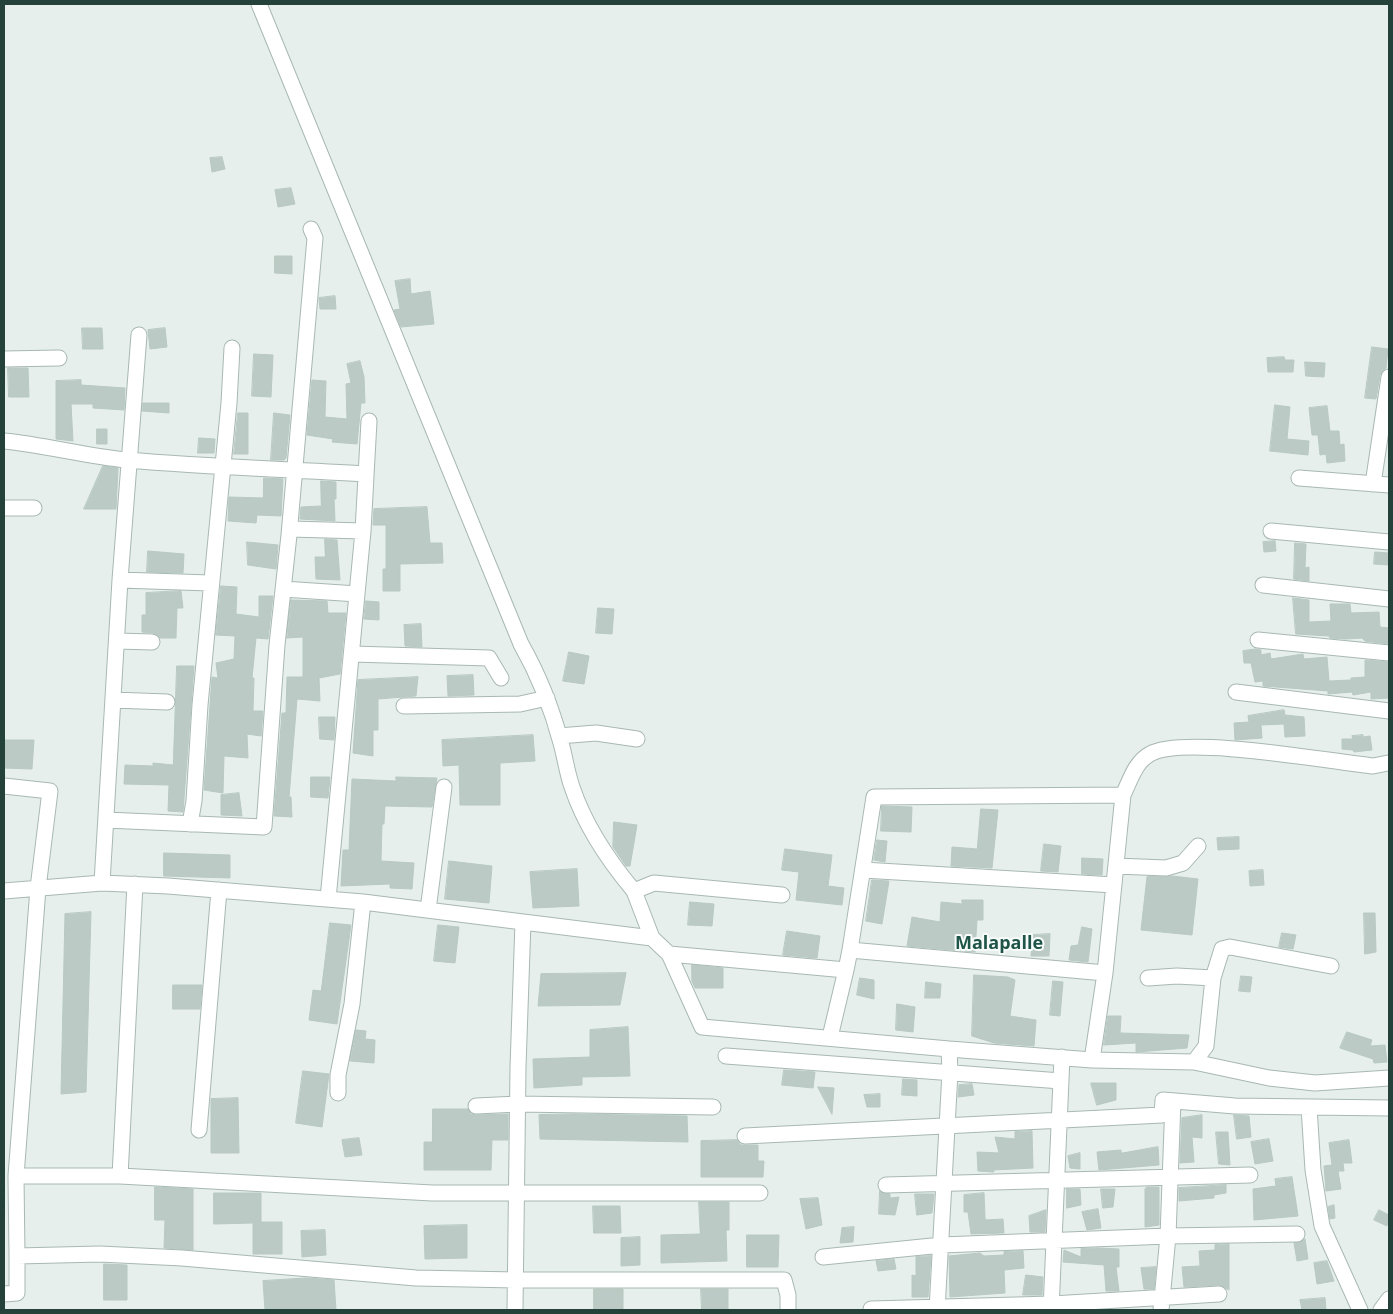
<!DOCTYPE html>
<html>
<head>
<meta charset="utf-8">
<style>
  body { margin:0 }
  #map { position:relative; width:1393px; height:1314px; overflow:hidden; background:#e6efeb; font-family:"Open Sans",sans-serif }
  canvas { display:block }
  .frame { position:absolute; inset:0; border:5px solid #24423a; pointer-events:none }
</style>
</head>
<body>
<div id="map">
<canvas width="1393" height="1314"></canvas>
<div class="frame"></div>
</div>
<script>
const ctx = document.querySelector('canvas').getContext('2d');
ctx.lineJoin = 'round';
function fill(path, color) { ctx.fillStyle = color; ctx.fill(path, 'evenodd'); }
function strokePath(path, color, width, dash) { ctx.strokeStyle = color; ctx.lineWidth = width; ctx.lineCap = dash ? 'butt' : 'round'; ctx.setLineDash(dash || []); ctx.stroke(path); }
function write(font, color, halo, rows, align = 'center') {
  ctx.font = font + ' "Open Sans",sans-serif'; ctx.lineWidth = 4; ctx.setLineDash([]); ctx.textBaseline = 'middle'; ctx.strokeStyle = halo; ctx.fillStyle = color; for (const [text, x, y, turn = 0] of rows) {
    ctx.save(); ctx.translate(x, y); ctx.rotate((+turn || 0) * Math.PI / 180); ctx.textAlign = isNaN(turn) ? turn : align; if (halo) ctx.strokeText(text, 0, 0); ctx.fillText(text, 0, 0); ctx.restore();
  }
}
const building = new Path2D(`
  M222,157L225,169L212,172L210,158Z
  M291,188L295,204L278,207L275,190Z
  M275,256H292V274L275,273Z
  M410,279L411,294L430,291L434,324L401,327L394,310L400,309L395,281Z
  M335,296L336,309H320L319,298Z
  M82,328H102L103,349H83Z
  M165,328L167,347L150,349L148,330Z
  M1372,347L1388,349L1386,368L1380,375L1376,399L1365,398Z
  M254,354L273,355L271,397L252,396Z
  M1284,357L1285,360H1294L1293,372H1268L1267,358Z
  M360,361L364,377L365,403H361L357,444L332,442L333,439L307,435L312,380L326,381L325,417L347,419L346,384L351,383L347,364Z
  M1305,362L1325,363L1324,377L1306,376Z
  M8,368H28L29,397H9Z
  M81,380V385L125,388L124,410L93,408V404H71L73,441L56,439V381Z
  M143,403H169V413L142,411Z
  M1275,405L1290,407L1287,439L1309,441L1308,455L1270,451Z
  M1327,406L1330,431H1339L1340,445L1344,444L1345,461L1327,463L1326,454L1320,455L1318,435H1312L1309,408Z
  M238,413H248V454H234Z
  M274,413L290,415L286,458L284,460H271Z
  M97,429H107V444H97Z
  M199,438L215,439L214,453H198Z
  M103,466L118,468L116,509H84Z
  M264,478L283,479L281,516L257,515L256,523L228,521L229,497L263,498Z
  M321,481L336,482V499H334L335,521L300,519L301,507L321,506Z
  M427,507L430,543H442L443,563L400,564V591H383V569H386V525H373L374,509Z
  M325,539L337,540L340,580L316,579L315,557H325Z
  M1275,541L1276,551L1264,552L1263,542Z
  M247,542L278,545L276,569L248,565Z
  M1295,543L1306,544L1305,568L1309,567V581L1294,579Z
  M148,551L184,554L183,573L147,572Z
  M1375,552L1389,553V565L1374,564Z
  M221,586L237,587L236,614L259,617V596H273L268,639L256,638L252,678H254L253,711H263L261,736L247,734L248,758L224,756L223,793L204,790L212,677L218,678L216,663L234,659L235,636L216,635Z
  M181,591L183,608H177L176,638H160L153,633L142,632V615H146V593Z
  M1293,598L1309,600V622L1331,621L1330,604H1350L1351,613L1379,612L1380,627L1389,628V644L1365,641L1362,638L1346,639L1330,638L1329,636L1296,634Z
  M291,600L327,601L328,613H346L340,674L319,678L320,701L297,699L289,797H291L292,817L274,816L282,713H286L287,677H303V637L287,638Z
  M366,601L379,602V620L364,619Z
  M598,608L614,609L612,634L596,633Z
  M421,624L422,647L405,646L404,625Z
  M1256,649L1261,650V655L1270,653L1271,659L1303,654L1304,659L1327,657L1329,681L1351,680V678L1365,677V660L1389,662V698L1371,699V692L1353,695L1352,692L1328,694V691L1263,686V681L1255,682L1251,663H1244L1243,651Z
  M569,652L589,656L584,684L563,681Z
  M177,666H194L183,812L168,811L169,785L124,784L125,765L153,766V763L173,765Z
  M473,675L474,695L448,696L447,676Z
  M418,677L416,696L378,699V730H373V756L353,753L358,680Z
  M1284,710L1285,715L1304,717L1305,736L1285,737L1284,724L1261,725L1262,738L1235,740L1234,723L1249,722L1248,716Z
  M319,717H335L334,740L320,739Z
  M533,735L535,761L500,763V805H460L459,765L443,766L442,740Z
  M1363,735V737L1370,736L1372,750L1354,752L1353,750L1342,749V739H1353L1352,736Z
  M4,740H34L32,769L4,768Z
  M311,777H330L328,798L311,797Z
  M396,777L437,778L432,807L385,806L384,824H382L381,861L414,863L412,889L390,888V884L341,886L343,850H349L352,779L396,781Z
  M239,793L242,816L221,815V795Z
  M882,806L912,807L911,832L881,831Z
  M981,809L998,810L992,868L951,866L952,847L977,849Z
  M614,822L637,825L630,866H626L613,847Z
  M1239,837V849L1218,850L1217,838Z
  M877,840L887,841L885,862L874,860Z
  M1044,844L1061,846L1058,872L1041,871Z
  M785,849L832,855L828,886L844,888L842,905L796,900L799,872L782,870Z
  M164,853L230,855V878L164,876Z
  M1082,858L1103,859L1102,875L1082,874Z
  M449,861L492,866L489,903L445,899Z
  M577,869L579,906L533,908L530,872Z
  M1263,870L1264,885L1250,886L1249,871Z
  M1172,876L1198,879L1192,935L1141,930L1147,877Z
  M872,880L889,881L882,924L866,921Z
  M962,900H983V920H977L975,952L907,946L912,917L940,922L941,902L962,904Z
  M690,902L714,904L712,926L688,925Z
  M91,912L86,1092L61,1094L65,914Z
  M1364,913H1375L1376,952L1365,954Z
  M330,923L351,925L337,1024L309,1020L313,990L321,991Z
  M438,925L459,927L455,963L434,961Z
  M1082,927L1092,929L1088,962L1069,960L1071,946L1078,945Z
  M787,931L820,936L817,958L783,955Z
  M1282,933L1296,935L1293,949L1279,947Z
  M1050,934L1049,956H1031L1033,935Z
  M692,965L723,968V988H695L692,981Z
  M626,973L620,1005L538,1006L541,974Z
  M974,975L1008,977L1015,980L1010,1016L1036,1020L1034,1046L994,1043L972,1036Z
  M1241,976L1252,977L1250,992L1239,991Z
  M860,978L874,980V999L857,995Z
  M1053,981L1063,982L1060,1016L1050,1015Z
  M926,982L941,984L940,998H925Z
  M173,985H202L200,1009H173Z
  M897,1004L915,1007L913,1032L896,1030Z
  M1108,1016H1121L1120,1033L1189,1035L1187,1048L1136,1052V1043L1104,1045Z
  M628,1027L630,1076L582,1077V1085L534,1088L533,1059L590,1057V1030Z
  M356,1030L366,1031L365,1039L375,1040L374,1063L350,1061Z
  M1347,1032L1372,1040L1370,1046L1385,1045L1387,1062L1374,1063L1373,1059L1340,1048Z
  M784,1070L815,1072L813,1088L782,1085Z
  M303,1071L329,1074L322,1127L296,1123Z
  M903,1079L917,1080V1096L902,1095Z
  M1091,1083H1116V1100L1097,1105Z
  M972,1084L974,1095L958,1097L959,1085Z
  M818,1087L834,1088L832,1114Z
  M880,1094V1107H867L864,1095Z
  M238,1098L239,1153H211V1099Z
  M433,1109H468L471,1114L476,1115L508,1114V1140H492L491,1170H424V1142H432Z
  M573,1114L687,1116L688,1142L540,1139L539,1115Z
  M1202,1115V1138L1192,1137L1194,1162L1180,1163L1182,1118Z
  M1234,1115L1249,1116L1251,1137L1237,1139Z
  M1032,1131L1033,1168L993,1170L994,1172L978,1171L977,1152L999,1153L995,1137L1015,1139V1132Z
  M1216,1132H1228L1230,1165L1219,1164Z
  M359,1138L362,1155L345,1157L342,1140Z
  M1269,1139L1273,1161L1255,1164L1251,1142Z
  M737,1140L741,1145H758V1161H764L763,1177H701V1141Z
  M1349,1140L1352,1163H1343L1344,1171H1338L1341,1189L1326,1191L1324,1166L1332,1165L1329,1143Z
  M1158,1147L1159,1165L1099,1170L1097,1152L1121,1150V1153Z
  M1080,1153V1169L1070,1168L1068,1156Z
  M1292,1177L1298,1216L1254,1220L1253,1189L1276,1186L1275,1179Z
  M1226,1185V1193L1214,1195V1198L1179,1201V1188Z
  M155,1187L193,1189V1250L164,1248L165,1220H155Z
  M1147,1187H1159V1225L1145,1227V1189Z
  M1067,1189H1080L1081,1205L1067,1208Z
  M1101,1189H1115L1113,1207L1103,1208Z
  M880,1191L890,1194V1198L899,1197L895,1215L879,1214Z
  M214,1193H261V1222H282V1254H253V1223L214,1224Z
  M984,1193L985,1218L986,1220L1003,1219L1004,1233L971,1234L968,1212H964V1195Z
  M915,1194H934L932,1213L917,1215Z
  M818,1198L822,1225L806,1229L800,1199Z
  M699,1202H729V1230H726L727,1261L661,1263V1235L700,1234Z
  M1334,1205L1335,1218L1330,1219L1328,1207Z
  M593,1206H620L621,1233H594Z
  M1098,1209L1101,1228L1087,1230L1082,1212Z
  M1046,1210L1045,1232H1030L1029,1216Z
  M1379,1210L1389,1215L1387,1226L1374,1220Z
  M467,1225V1258L425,1259L424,1226Z
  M854,1227L853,1242L840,1243L842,1228Z
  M325,1230L326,1255L302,1257L301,1231Z
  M747,1235H779L778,1267H747Z
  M640,1237V1265L621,1266V1238Z
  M1305,1239L1308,1259L1297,1261L1294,1243Z
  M1229,1244V1290L1219,1285L1184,1287L1182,1267L1200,1266L1199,1251L1215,1250V1245Z
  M1098,1248L1119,1249V1267H1116L1119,1291H1106L1104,1265L1063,1262L1064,1250L1081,1257V1249Z
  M1023,1251L1024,1268L1004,1270L1005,1293L950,1297L949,1256L980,1253L984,1256L1004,1255V1252Z
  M931,1256L928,1297H912V1275L916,1276V1257Z
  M894,1259L896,1269L878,1271L876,1261Z
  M1327,1261L1334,1281L1317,1284L1314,1263Z
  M104,1264L127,1265V1300H104Z
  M1156,1267L1154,1289H1144L1141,1268Z
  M1026,1275L1043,1277L1042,1295H1023Z
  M306,1278L334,1280L336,1310H265L263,1281Z
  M594,1289H623V1310H594Z
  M701,1289H728V1310H702Z
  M1325,1298L1326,1310H1302L1300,1300Z`);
fill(building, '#bbcac4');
strokePath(building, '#b8c9c2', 1);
const minor = new Path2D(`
  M259,4L521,644C538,674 552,709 561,743C565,757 567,773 572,787C585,826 608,860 634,891
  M4,359L59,358
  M4,441C45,445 85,456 127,460C206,467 287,469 366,474
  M1299,478L1389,485
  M1373,484L1389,377
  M4,508H34
  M290,529L363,531
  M1271,531L1389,542
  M120,580L210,583
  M1263,585L1389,599
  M283,589L357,594
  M1258,640L1389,653
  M117,641L152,642
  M352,654L489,658L501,678
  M1236,692L1389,711
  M113,700L167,702
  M404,706L520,704L547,698
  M559,736L596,733L637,739
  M4,786L50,791L38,888L16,1176H120L432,1193H760
  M106,820L264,827L277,645L289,535L315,238L311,229
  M190,824L194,801L200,705L229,403L232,348
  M1116,866L1166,868L1183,863L1198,846
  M863,870L1114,885
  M102,883L120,580L139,335
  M4,891L102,883L168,886L363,902L523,922
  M328,899L363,531L369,421
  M428,910L444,787
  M652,938L634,891L654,883L782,895
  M850,950L874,797L1123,795
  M669,954L846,970L830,1037
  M846,970L850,950L1105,973L1123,795C1130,781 1135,762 1150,754C1183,735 1328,761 1373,766L1388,763
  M1213,978L1222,949L1230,947L1331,966
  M726,1056L1061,1081
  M1092,1060L1194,1062L1206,1046L1213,978L1177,976L1148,978
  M1194,1062L1269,1078L1315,1083L1389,1078
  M338,1093V1075L352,1004L363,902
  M476,1106L518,1104L713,1107
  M1309,1107L1313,1170L1322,1226L1360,1310
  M199,1130L219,890
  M745,1136L1162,1115L1163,1100L1235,1106L1389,1108
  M16,1176L17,1256L100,1254L182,1258L416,1278L516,1280H784L788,1295V1310
  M120,1176L135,884
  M886,1185L1250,1175
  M823,1257L942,1245L1168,1236L1297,1234
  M4,1294L17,1293V1256
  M871,1309L1052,1304L1219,1294
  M515,1310L518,1067L523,922L652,938L669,954L702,1027L949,1049
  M937,1310L950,1072L949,1049L1092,1060L1105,973
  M1051,1310L1062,1057
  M1161,1310L1168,1236L1173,1101
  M1381,1310L1389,1299`);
strokePath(minor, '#a8b8b2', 17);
strokePath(minor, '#fff', 15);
write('bold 18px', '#1f5548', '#f7fbf9', [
  ["Malapalle",999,944]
]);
</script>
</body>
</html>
